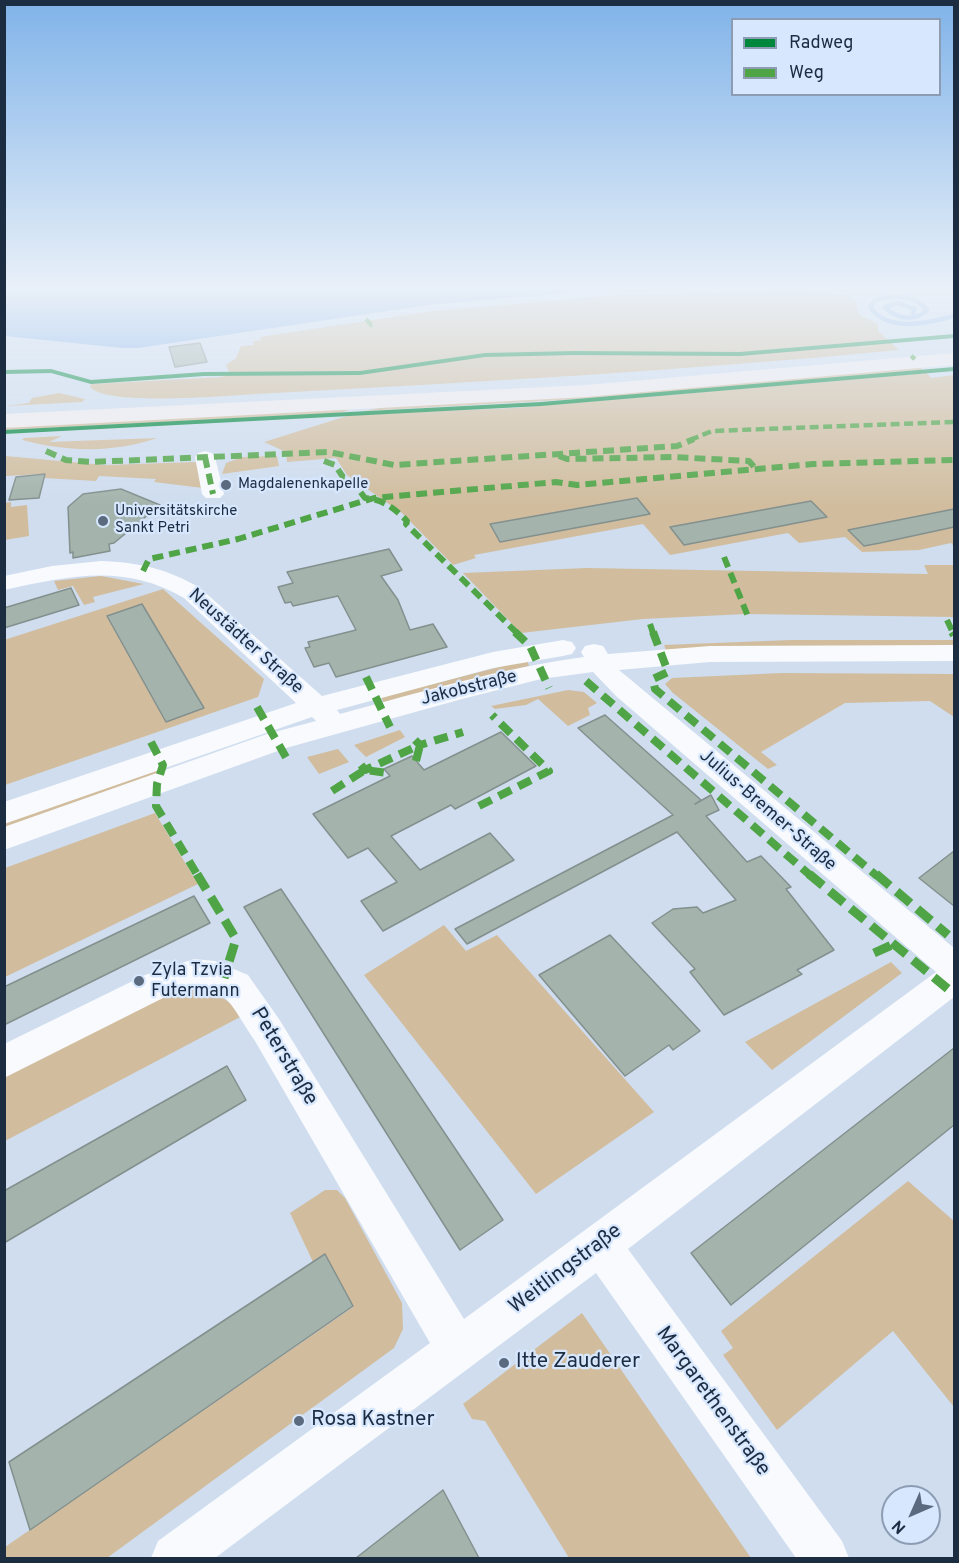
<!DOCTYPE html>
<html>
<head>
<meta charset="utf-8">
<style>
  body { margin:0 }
  #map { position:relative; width:959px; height:1563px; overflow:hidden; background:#cfddef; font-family:Overpass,sans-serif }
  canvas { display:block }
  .frame { position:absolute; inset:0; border:6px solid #1c2c41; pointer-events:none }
  .legend { position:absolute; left:731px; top:18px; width:210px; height:78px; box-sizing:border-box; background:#d7e7fe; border:2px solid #8c9cb2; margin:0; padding:8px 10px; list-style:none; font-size:18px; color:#1c2c41 }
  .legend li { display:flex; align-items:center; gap:12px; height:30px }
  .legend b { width:30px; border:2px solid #8c9cb2 }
  .north { position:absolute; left:881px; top:1485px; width:60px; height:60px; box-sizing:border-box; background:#d7e7fe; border:2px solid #8c9cb2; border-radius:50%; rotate:225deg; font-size:16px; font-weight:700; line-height:24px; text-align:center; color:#1c2c41 }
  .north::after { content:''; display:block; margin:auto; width:21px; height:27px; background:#5b6a7e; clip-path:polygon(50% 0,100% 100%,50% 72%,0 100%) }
</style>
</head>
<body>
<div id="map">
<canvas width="959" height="1563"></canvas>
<div class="frame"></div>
<ul class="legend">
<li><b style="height:8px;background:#00873e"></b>Radweg</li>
<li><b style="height:8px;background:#4fa446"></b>Weg</li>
</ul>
<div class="north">N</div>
</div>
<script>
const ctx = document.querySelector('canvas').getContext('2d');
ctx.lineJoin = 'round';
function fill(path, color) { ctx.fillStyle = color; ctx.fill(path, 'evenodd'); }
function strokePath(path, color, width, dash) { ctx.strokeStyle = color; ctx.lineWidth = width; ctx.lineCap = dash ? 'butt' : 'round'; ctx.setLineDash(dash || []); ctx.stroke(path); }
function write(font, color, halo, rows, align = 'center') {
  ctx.font = font + ' Overpass,sans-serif'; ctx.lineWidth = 4.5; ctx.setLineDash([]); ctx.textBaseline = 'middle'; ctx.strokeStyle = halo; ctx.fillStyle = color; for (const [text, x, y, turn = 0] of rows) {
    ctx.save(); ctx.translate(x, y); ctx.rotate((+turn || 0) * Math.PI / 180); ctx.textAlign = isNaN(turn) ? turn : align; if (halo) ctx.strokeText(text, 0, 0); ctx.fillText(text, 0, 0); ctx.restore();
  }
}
fill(new Path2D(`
  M794,291L848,295L856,301L858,314L878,324V331L899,350C691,370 482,382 274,393C242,394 108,408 90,387L91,384L221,377L230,374L226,365L236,358L241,346L254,345L253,341L261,340L260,337L432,311L617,295Z
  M920,367L923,371L615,397L363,411L390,406Z
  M927,373L931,378L954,375V509L849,530L864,546L954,527V546L951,543L919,550L862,552L845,537L799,543L788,533L670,555L643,524L474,555L476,558L453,565L402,513L347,475L336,458L287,462L286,452L264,442L350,415L514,408ZM636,498L649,514L501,542L490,524ZM811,501L827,517L684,545L670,527Z
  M59,393L85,399L82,402L5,406L29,403L32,398Z
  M348,408L349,410L339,413L5,430V426Z
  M62,436L49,442L157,438C113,453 68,452 22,440L24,438Z
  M5,456L105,465L196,462L203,488L154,482L156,479L99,476L96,481L44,478V474L5,476Z
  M277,456L279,466L222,474L226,463L242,457Z
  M11,502V507L27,505L29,536L5,540V503Z
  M924,565H954V617L746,614L643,619L521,633L463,573L587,568L928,574Z
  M101,576L144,584L93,597L95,602L84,605L73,586L58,590L54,581Z
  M163,589L264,679L258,697L5,785L4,640ZM142,605L166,721L107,616Z
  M791,640H954V646H743L666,650L664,645Z
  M527,660L529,666L384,703L381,697Z
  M782,673L954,674V717L930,701L845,703L761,752L777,765L768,769L673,693L665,684L672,678Z
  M568,690L584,692L597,703L588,708L590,715L568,726L538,699L526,705L495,709L491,706Z
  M400,730L405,737L366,757L354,745Z
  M338,749L349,762L319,774L307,757Z
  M157,768L160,773L5,829V822Z
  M155,813L198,884L5,977V868Z
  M444,925L466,951L497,935L654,1112L536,1194L364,975Z
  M891,962L902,973L772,1070L745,1042Z
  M188,990C214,990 226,998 244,1015L5,1141V1075L166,994Z
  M908,1181L954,1221V1407L893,1331L777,1430L723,1355L733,1348L721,1331Z
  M325,1190H337L345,1198L402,1303L403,1329L394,1348L107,1558H5V1547L353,1307L325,1254L313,1262L290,1213Z
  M582,1313L751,1558H569L485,1421L472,1419L463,1404Z`), '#d1bd9e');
fill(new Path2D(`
  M5,286H835H649L428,305L138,348H122L5,336Z`), '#85b1eb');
strokePath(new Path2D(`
  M913,313L915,309L898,303L885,307C896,319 915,322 927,310C914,294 893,295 875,300L870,307C888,333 928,323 954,316`), '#85b1eb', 4.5);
const building = new Path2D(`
  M200,343L207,362L175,367L169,347Z
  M45,474L39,498L9,500L16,477Z
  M121,489L160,505L114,543L109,544L110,551L73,558V552L70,553L68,507L83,494Z
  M637,498L650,514L500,542L490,524Z
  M811,501L827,517L684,545L670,527Z
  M954,509V527L880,543L864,546L848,530Z
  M389,549L402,570L381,576L398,600L410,630L433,624L447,647L336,677L329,663L314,667L305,648L310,647L308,642L356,630L338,596L293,606L291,602L285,603L278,587L293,583L287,572Z
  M71,588L79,605L4,628V608Z
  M142,604L204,708L166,722L107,616Z
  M605,715L701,800L695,804L711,795L719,810L706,816L747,862L761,856L791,887L786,889L834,950L797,970L802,974L724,1015L690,972L695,969L652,923L673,909L697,907L703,913L736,900L677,832L467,944L455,929L673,815L578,728Z
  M501,732L536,766L455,809L451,805L391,836L420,870L490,833L514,860L383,931L361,901L397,882L368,848L348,858L313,814L390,776L384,769L412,756L424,770Z
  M954,851V906L919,878Z
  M281,889L503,1220L460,1250L244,907Z
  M194,896L210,923L4,1025V987Z
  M610,935L700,1031L673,1050L669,1045L625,1076L539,975Z
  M954,1048V1125L731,1305L691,1253Z
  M227,1066L246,1100L4,1243V1191Z
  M325,1254L353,1306L30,1530L9,1462Z
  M443,1490L479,1558H356Z`);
fill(building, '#a4b4ac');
strokePath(building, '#83908e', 1.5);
fill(new Path2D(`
  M205,451L212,453L215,457L224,494L220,498H206L202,494L195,457L198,453Z
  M101,561C138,562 168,569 200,588L322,696L493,652L563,640L572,642L576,648L572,654L563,656L493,668L337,710L340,714C421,692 501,668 584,657L581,652L585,646L594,644L603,646L608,654L710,646L954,645V661L710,662L619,670L954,948V997L628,1249L842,1541L849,1558H796L596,1273L215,1558H151L158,1541L430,1343L255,1041C225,997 225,977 167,996L4,1078V1044L145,975L194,959L215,961L248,975L279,1019L464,1319L936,972L616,696L593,672L541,679L462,699L286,748L4,850V827L267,734L316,721L312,717L4,824V802L296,703L184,598C124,563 69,576 4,590V576L52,566Z`), '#f8fafd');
fill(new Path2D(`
  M954,353V365L586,397L4,428V414L586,385Z`), '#f1edf0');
strokePath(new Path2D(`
  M366,319L371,325L376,323
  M911,356L915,359
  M690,440L712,431L954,422`), '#4fa446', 4.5, [9, 4.5]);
strokePath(new Path2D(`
  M46,451L66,460L91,462L329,452L394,465L677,446L694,439
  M559,456L567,459L673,457L749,461L756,469
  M205,457L213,494
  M324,461L335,465L343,477L350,478L365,498C383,499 395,509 407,521L406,524L517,633
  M724,557L749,619
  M143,571L149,559L238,539L374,498L556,482L577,485L813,464L954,460
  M947,620L953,633
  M650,624L653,633`), '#4fa446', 6, [11, 6]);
strokePath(new Path2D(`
  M515,632L530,646L549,688
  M653,632L668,672L653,679L655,689L877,876
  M952,632L954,635
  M366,677L390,727
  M586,681L811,876
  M257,707L287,759
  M415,740L420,745L463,732
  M151,742L163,765L157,784L156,806L198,876
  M416,761L420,745
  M361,765L365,770L420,745
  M332,791L365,770L387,773
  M479,806L549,771L492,715`), '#4fa446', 8, [14, 8]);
strokePath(new Path2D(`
  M197,874L236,939L224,978
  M809,874L954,994
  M876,874L948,935
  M874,953L892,945`), '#4fa446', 9, [18, 9]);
fill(new Path2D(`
  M954,334V338L740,356L574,355L485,357L360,375L204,376L91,384L51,373L4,374V370L51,369L91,380L204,372L360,371L485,353L574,351L740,352Z
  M954,367V371L541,406L4,434V430L541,402Z`), '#00873e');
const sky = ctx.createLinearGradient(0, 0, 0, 505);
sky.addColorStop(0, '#80b3e9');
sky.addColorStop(0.57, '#e9f0f8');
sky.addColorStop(1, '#e9f0f800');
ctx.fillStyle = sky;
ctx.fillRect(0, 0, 959, 505);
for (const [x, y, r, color] of [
  [226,485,6,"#5b6a7e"],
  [103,521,6,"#5b6a7e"],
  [139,981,6,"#5b6a7e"],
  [504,1363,6,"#5b6a7e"],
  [299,1421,6,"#5b6a7e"]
]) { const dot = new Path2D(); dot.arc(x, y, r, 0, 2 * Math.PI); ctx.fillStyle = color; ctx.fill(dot); strokePath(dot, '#d7e7fe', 2); }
write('15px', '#1c2c41', '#d7e7fe', [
  ["Magdalenenkapelle",238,485],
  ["Universitätskirche",115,512],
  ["Sankt Petri",115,529]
], 'left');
write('18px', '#1c2c41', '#d7e7fe', [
  ["Neustädter Straße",245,642,42],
  ["Jakobstraße",469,689,-14],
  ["Julius-Bremer-Straße",767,811,41]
]);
write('18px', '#1c2c41', '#d7e7fe', [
  ["Zyla Tzvia",151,971],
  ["Futermann",151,992]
], 'left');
write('21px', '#1c2c41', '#d7e7fe', [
  ["Peterstraße",283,1057,59],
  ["Weitlingstraße",566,1270,-37],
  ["Margarethenstraße",712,1402,54]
]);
write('21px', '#1c2c41', '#d7e7fe', [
  ["ltte Zauderer",516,1363],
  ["Rosa Kastner",311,1421]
], 'left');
</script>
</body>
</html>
